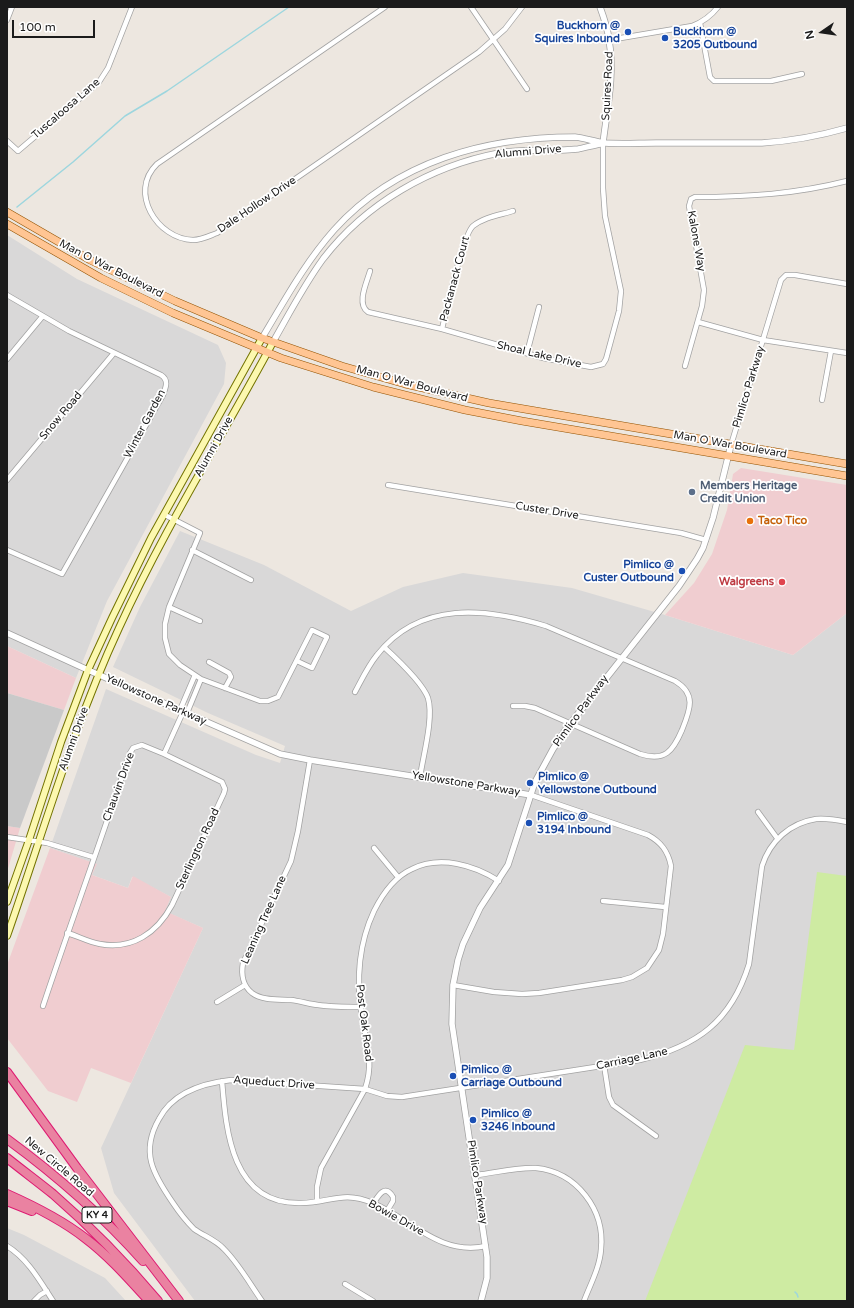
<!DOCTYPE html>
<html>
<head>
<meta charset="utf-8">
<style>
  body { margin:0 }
  #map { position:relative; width:854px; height:1308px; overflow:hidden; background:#ede7e0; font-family:"Varela Round",sans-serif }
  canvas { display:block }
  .frame { position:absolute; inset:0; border:8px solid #1b1b1b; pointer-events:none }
  .north { position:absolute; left:802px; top:12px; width:40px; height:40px; -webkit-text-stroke:3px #fff; paint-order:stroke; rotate:257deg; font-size:11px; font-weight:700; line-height:16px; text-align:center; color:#1b1b1b }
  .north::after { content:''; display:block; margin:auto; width:14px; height:18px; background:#1b1b1b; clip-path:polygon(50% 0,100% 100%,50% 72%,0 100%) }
  .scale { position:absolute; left:12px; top:20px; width:83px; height:18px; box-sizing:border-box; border:2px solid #1b1b1b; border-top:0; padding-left:5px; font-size:12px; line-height:14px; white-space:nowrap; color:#1b1b1b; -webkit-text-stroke:3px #fff; paint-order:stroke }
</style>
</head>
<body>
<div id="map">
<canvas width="854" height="1308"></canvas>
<div class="frame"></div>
<div class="north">N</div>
<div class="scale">100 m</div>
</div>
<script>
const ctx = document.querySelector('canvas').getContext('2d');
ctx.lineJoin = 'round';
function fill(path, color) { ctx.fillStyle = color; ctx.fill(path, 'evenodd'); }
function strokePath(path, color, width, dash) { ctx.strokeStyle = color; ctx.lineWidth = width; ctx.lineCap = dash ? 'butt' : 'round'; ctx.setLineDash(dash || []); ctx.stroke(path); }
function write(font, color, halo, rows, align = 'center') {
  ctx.font = font + ' "Varela Round",sans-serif'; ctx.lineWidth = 3.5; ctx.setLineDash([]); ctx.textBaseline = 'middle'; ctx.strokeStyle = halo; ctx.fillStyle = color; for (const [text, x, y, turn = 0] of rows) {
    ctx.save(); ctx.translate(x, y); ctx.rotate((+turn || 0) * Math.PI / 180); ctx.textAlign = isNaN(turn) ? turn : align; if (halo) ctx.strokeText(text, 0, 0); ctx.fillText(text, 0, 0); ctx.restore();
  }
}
fill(new Path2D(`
  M7,235L77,279L218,345L226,363L224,384L107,601L76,678L7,646Z
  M180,531L264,565L351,611L403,587L463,573L572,588L665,615L793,655L847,613V1301H195L114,1193L101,1148L203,928L164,911L171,897L132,877L128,888L92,875L96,864L50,848L106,689L256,755L280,763L285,746L208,713L113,667L140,607Z
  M7,1228L24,1235L105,1278L126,1301H7Z`), '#d9d8d8');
fill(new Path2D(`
  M741,468L847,485V613L793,655L665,615L694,583L712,554L727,510L733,474Z
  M7,646L76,678L64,710L7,693Z
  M7,826L20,828L7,872Z
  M50,848L97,864L92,875L128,888L133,876L171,897L165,911L203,928L131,1083L91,1068L77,1102L48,1091L7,1038V965Z`), '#f0cdd0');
fill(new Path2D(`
  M7,693L64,710L20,828L7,826Z`), '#c9c9c9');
fill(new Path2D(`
  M817,872L847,876V1301H645L745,1045L794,1050Z`), '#ceeba2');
strokePath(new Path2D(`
  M17,207L73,162L125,116L167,91L289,7
  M795,1292L797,1294L798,1297`), '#9dd6de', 1.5);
const minor = new Path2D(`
  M385,7L157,164C128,192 157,239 193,240C202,240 209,236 217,233L479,52L505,29L522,7
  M471,7L527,89
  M7,20L12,7
  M700,23L710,77L714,81H771L802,74
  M609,40L692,26C703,22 711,16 718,7
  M7,141L18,151L99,82L108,68L132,7
  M370,271C367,282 356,304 368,312L442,329L543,358L591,367L603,364L606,359L619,311L621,291L605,216L603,188V143
  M7,295L69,331L161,375C169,380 166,387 163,395L62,574L7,550
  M698,322L763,340L847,353
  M442,329C446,312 463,234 473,226C484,217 500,215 513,211
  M527,353L539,307
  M7,359L42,317
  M685,366L702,306L704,290L689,206L691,199L695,197C747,197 796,194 847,181
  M822,400L831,351
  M731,445L781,280L786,275H795L847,284
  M7,480L114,353
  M388,485L681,533L706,540
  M165,515L200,533L169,607L165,624V638L169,654L180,665L201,679L260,701H268L278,697L312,630L327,637L312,668L297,661
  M192,550L251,580
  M169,607L200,621
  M384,647C396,658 423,684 428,698C434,718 423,756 420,777
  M209,662L229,673L231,677L225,688
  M355,692C362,679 368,666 377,655C420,600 486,608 546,626L675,681C697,694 690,710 682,730C673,751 665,762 640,754L535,708L525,706H513
  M180,710L195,675
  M187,713L201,679
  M164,754L183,712
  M310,760L298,831L291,861L243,963C241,974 243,986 252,993C263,1001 278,999 291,1000C300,1001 309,1004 318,1005C332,1007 347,1007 361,1007
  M758,812L777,838
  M7,837L47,843L93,857
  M374,848L398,877
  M603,901L665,907
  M453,985L494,992L522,994L539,993L622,980L632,977L647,968L659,950L663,934L671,866C668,851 661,842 648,835L531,795
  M217,1002L245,985
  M43,1006C71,922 102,838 130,753L133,748L142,745L164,754L222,782L225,789L224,793L172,905C157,933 132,950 100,944C88,942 78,936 67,933
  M604,1065L609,1097L613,1105L656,1136
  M222,1081C226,1132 232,1205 301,1203C330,1203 342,1190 373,1203C411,1219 439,1256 486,1246
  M476,1175C495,1173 516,1167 536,1168C577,1172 605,1210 601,1249C600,1267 590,1285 584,1301
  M317,1201V1187L321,1168L365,1089C374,1062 367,1045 362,1018C356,981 358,945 374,911C383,893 394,877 412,869C440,855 474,865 499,881
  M373,1204C378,1196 385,1183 393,1197V1201L387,1211
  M7,1246C28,1259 40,1281 53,1301
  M345,1284L373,1301
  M34,1301L40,1295L47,1291
  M262,1301C250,1284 239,1264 224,1249C216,1240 204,1236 194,1229C186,1221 179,1212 173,1203C153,1174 140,1152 159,1119C173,1092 204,1083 231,1080L365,1089L387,1096L402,1097L640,1060C697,1046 731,1022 749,964L762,866C770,841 790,823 816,819C826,818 837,820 847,822`);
const tertiary = new Path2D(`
  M600,7C604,18 608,29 609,40C615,74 607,110 603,143
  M262,338C285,300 304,264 334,230C396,161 486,137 575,137C585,138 595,142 605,143C622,144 639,143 656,143C692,143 727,143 762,143C791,141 819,136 847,128
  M273,342C289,314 304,285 323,259C366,203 431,166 499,153C525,148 551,152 578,149C585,148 593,145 601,144
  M7,633L88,670L280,754L310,760L531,795
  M481,1301L487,1278V1257L452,1024L453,985L458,960L463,944L480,908L508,865L535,782L553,749L566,729L679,586L697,559L703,548L713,518L731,445`);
const secondary = new Path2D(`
  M7,902L29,840L61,742L88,670L112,618L151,538L262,338
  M7,936C43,833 73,727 119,628C164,529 222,437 273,342`);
const primary = new Path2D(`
  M7,212L90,260L175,301L262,338L342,366L405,384L489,403L847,464
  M7,224L101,278L173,313L281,358L373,387L465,410L522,421L847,476`);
const motorway = new Path2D(`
  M7,1072L77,1168L179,1301
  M7,1139C56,1175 103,1216 143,1261
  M7,1158C22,1170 38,1182 53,1194C91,1227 126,1263 158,1301
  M7,1194C34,1206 62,1220 85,1238C109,1256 129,1279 149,1301
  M7,1201L32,1211`);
strokePath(minor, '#a2a2a2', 6);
strokePath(tertiary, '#a2a2a2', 7);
strokePath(secondary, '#747400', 8);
strokePath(primary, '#925200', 8);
strokePath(motorway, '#de1b72', 10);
strokePath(minor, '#fff', 4.5);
strokePath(tertiary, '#fff', 5.5);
strokePath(secondary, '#fcf8af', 6);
strokePath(primary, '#ffc593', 7);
strokePath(motorway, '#ea82a1', 8);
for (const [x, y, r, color] of [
  [628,32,4,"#1a4fb4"],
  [665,38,4,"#1a4fb4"],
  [692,492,4,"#5c6f8a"],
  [750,521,4,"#e8710a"],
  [682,571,4,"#1a4fb4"],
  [782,582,4,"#e0444e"],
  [530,783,4,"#1a4fb4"],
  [529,823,4,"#1a4fb4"],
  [453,1076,4,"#1a4fb4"],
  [473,1120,4,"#1a4fb4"]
]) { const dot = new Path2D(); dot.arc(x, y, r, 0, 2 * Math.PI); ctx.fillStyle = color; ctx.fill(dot); strokePath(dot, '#fff', 1.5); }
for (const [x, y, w] of [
  [97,1215,30]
]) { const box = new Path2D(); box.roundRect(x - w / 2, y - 8, w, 16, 3); ctx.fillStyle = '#fff'; ctx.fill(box); strokePath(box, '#1b1b1b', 1); }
write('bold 10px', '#1b1b1b', null, [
  ["KY 4",97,1215]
]);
write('bold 11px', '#164399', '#fff', [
  ["Buckhorn @",620,26,"right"],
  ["Squires Inbound",620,39,"right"],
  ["Buckhorn @",673,32],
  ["3205 Outbound",673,45],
  ["Pimlico @",674,565,"right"],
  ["Custer Outbound",674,578,"right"],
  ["Pimlico @",538,777],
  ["Yellowstone Outbound",538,790],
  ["Pimlico @",537,817],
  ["3194 Inbound",537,830],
  ["Pimlico @",461,1070],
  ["Carriage Outbound",461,1083],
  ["Pimlico @",481,1114],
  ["3246 Inbound",481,1127]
], 'left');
write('11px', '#1b1b1b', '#fff', [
  ["Squires Road",608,86,-87],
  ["Tuscaloosa Lane",66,109,-41],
  ["Alumni Drive",528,152,-5],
  ["Dale Hollow Drive",257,205,-34],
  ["Kalone Way",696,241,80],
  ["Man O War Boulevard",111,269,27],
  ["Packanack Court",455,279,-75],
  ["Shoal Lake Drive",539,355,13],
  ["Man O War Boulevard",412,384,15],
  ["Pimlico Parkway",749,387,-73],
  ["Snow Road",61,416,-50],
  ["Winter Garden",145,424,-62],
  ["Man O War Boulevard",730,445,10],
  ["Alumni Drive",214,447,-61],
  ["Custer Drive",547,511,9],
  ["Yellowstone Parkway",156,700,24],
  ["Pimlico Parkway",581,711,-54],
  ["Alumni Drive",74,739,-70],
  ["Yellowstone Parkway",466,784,9],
  ["Chauvin Drive",119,787,-70],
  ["Sterlington Road",198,849,-65],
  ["Leaning Tree Lane",264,920,-66],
  ["Post Oak Road",364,1023,83],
  ["Carriage Lane",632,1059,-12],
  ["Aqueduct Drive",274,1083,4],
  ["New Circle Road",59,1167,40],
  ["Pimlico Parkway",477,1182,81],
  ["Bowie Drive",396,1218,29]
]);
write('bold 11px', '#4e5e75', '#fff', [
  ["Members Heritage",700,486],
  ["Credit Union",700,499]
], 'left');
write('bold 11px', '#c56008', '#fff', [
  ["Taco Tico",758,521]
], 'left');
write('bold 11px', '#be3a42', '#fff', [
  ["Walgreens",774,582]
], 'right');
</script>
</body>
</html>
